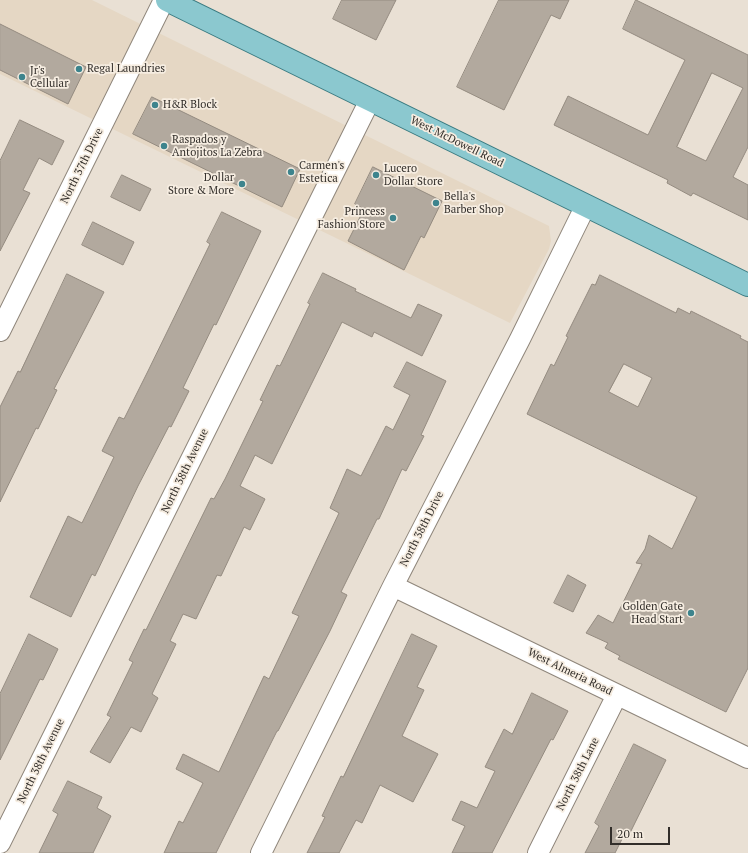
<!DOCTYPE html>
<html>
<head>
<meta charset="utf-8">
<style>
  body { margin:0 }
  #map { position:relative; width:748px; height:853px; overflow:hidden; background:#e9e0d4; font-family:"PT Serif",serif }
  canvas { display:block }
  .scale { position:absolute; left:610px; top:827px; width:60px; height:18px; box-sizing:border-box; border:2px solid #322e2a; border-top:0; padding-left:5px; font-size:12px; line-height:14px; white-space:nowrap; color:#322e2a; -webkit-text-stroke:3px #f6ede1; paint-order:stroke }
</style>
</head>
<body>
<div id="map">
<canvas width="748" height="853"></canvas>
<div class="scale">20 m</div>
</div>
<script>
const ctx = document.querySelector('canvas').getContext('2d');
ctx.lineJoin = 'round';
function fill(path, color) { ctx.fillStyle = color; ctx.fill(path, 'evenodd'); }
function strokePath(path, color, width, dash) { ctx.strokeStyle = color; ctx.lineWidth = width; ctx.lineCap = dash ? 'butt' : 'round'; ctx.setLineDash(dash || []); ctx.stroke(path); }
function write(font, color, halo, rows, align = 'center') {
  ctx.font = font + ' "PT Serif",serif'; ctx.lineWidth = 3.5; ctx.setLineDash([]); ctx.textBaseline = 'middle'; ctx.strokeStyle = halo; ctx.fillStyle = color; for (const [text, x, y, turn = 0] of rows) {
    ctx.save(); ctx.translate(x, y); ctx.rotate((+turn || 0) * Math.PI / 180); ctx.textAlign = isNaN(turn) ? turn : align; if (halo) ctx.strokeText(text, 0, 0); ctx.fillText(text, 0, 0); ctx.restore();
  }
}
fill(new Path2D(`
  M0,0H92L549,226L551,241L549,249L510,323L0,74Z`), '#e5d7c4');
const building = new Path2D(`
  M342,0H396L376,40L333,19Z
  M499,0H569L560,19L551,15L504,110L457,87Z
  M636,0L748,55V147L733,177L748,185V220L693,193L691,196L667,183L668,180L554,125L568,96L648,135L685,60L623,29ZM712,73L743,88L706,161L677,147Z
  M0,24L86,67L68,104L0,70Z
  M152,97L300,169L282,207L133,134Z
  M20,120L64,141L52,165L39,158L23,190L30,193L0,251V161Z
  M373,167L442,201L424,238L421,236L404,270L348,241L364,209L355,204Z
  M122,175L151,189L140,211L111,197Z
  M222,212L261,231L216,325L214,324L183,388L189,391L171,427L169,426L138,486L95,576L92,574L71,617L30,597L68,516L82,523L114,457L102,451L119,417L124,419L148,371L210,244L207,242Z
  M93,222L134,242L123,265L82,245Z
  M323,273L356,289L355,291L411,318L418,304L442,315L422,356L374,332L372,337L342,322L272,464L255,455L240,486L265,499L250,530L244,527L221,576L217,575L196,619L183,614L170,641L176,644L152,694L158,698L141,732L131,727L110,763L90,752L111,717L107,715L133,662L129,660L144,629L146,630L211,498L214,499L225,479L263,401L260,400L277,365L280,366L310,304L308,303Z
  M67,274L104,292L54,389L57,390L38,429L36,428L0,502V407L18,371L20,372Z
  M600,275L676,313L678,308L690,314L691,311L741,336L740,338L748,342V668L726,712L618,659L620,656L605,648L608,643L586,633L598,615L613,623L642,564L636,563L645,549L649,535L672,549L697,497L527,414L551,364L554,366L568,337L566,336L592,284L595,285ZM624,364L652,378L638,407L609,392Z
  M407,362L446,381L421,435L424,436L406,471L402,469L379,519H377L341,592L347,595L330,631L278,731H277L216,853H164L179,821L183,823L203,783L176,769L183,754L219,772L264,676L269,679L299,616L292,613L339,513L330,508L347,469L361,476L386,426L393,430L410,395L394,387Z
  M568,575L586,585L573,612L554,603Z
  M29,634L58,649L43,680L40,679L0,760V694Z
  M412,634L437,646L417,687L424,690L402,736L438,754L413,802L380,785L362,823L356,820L339,853H307L325,817L322,816L341,776L343,777Z
  M532,693L568,711L553,740L551,739L492,853H452L465,826L452,820L461,801L477,808L495,771L485,767L504,729L512,734Z
  M634,744L666,760L627,839L623,837L615,853H585L599,826L595,823Z
  M68,781L102,797L97,808L111,816L93,853H39L58,814L53,811Z`);
fill(building, '#b2a99e');
strokePath(building, '#948b80', 1);
const minor = new Path2D(`
  M0,331L164,0
  M393,586L748,758
  M0,843L370,100
  M261,853L393,586L520,339L586,205
  M538,853L617,695`);
const primary = new Path2D(`
  M167,0L748,285`);
strokePath(minor, '#8f867b', 22);
strokePath(primary, '#397a80', 24);
strokePath(minor, '#fff', 20);
strokePath(primary, '#8bc8cf', 22);
for (const [x, y, r, color] of [
  [79,69,4,"#3d848d"],
  [22,77,4,"#3d848d"],
  [155,105,4,"#3d848d"],
  [164,146,4,"#3d848d"],
  [291,172,4,"#3d848d"],
  [376,175,4,"#3d848d"],
  [242,184,4,"#3d848d"],
  [436,203,4,"#3d848d"],
  [393,218,4,"#3d848d"],
  [691,613,4,"#3d848d"]
]) { const dot = new Path2D(); dot.arc(x, y, r, 0, 2 * Math.PI); ctx.fillStyle = color; ctx.fill(dot); strokePath(dot, '#f6ede1', 1.5); }
write('11px', '#322e2a', '#f6ede1', [
  ["Regal Laundries",87,69],
  ["Jr's",30,71],
  ["Cellular",30,84],
  ["H&R Block",163,105],
  ["Raspados y",172,140],
  ["Antojitos La Zebra",172,153],
  ["Carmen's",299,166],
  ["Estetica",299,179],
  ["Lucero",384,169],
  ["Dollar Store",384,182],
  ["Dollar",234,178,"right"],
  ["Store & More",234,191,"right"],
  ["Bella's",444,197],
  ["Barber Shop",444,210],
  ["Princess",385,212,"right"],
  ["Fashion Store",385,225,"right"],
  ["Golden Gate",683,607,"right"],
  ["Head Start",683,620,"right"]
], 'left');
write('11px', '#322e2a', '#f6ede1', [
  ["West McDowell Road",457,142,26],
  ["North 37th Drive",82,166,-64],
  ["North 38th Avenue",185,471,-64],
  ["North 38th Drive",422,529,-63],
  ["West Almeria Road",570,672,26],
  ["North 38th Avenue",41,761,-64],
  ["North 38th Lane",578,774,-63]
]);
</script>
</body>
</html>
